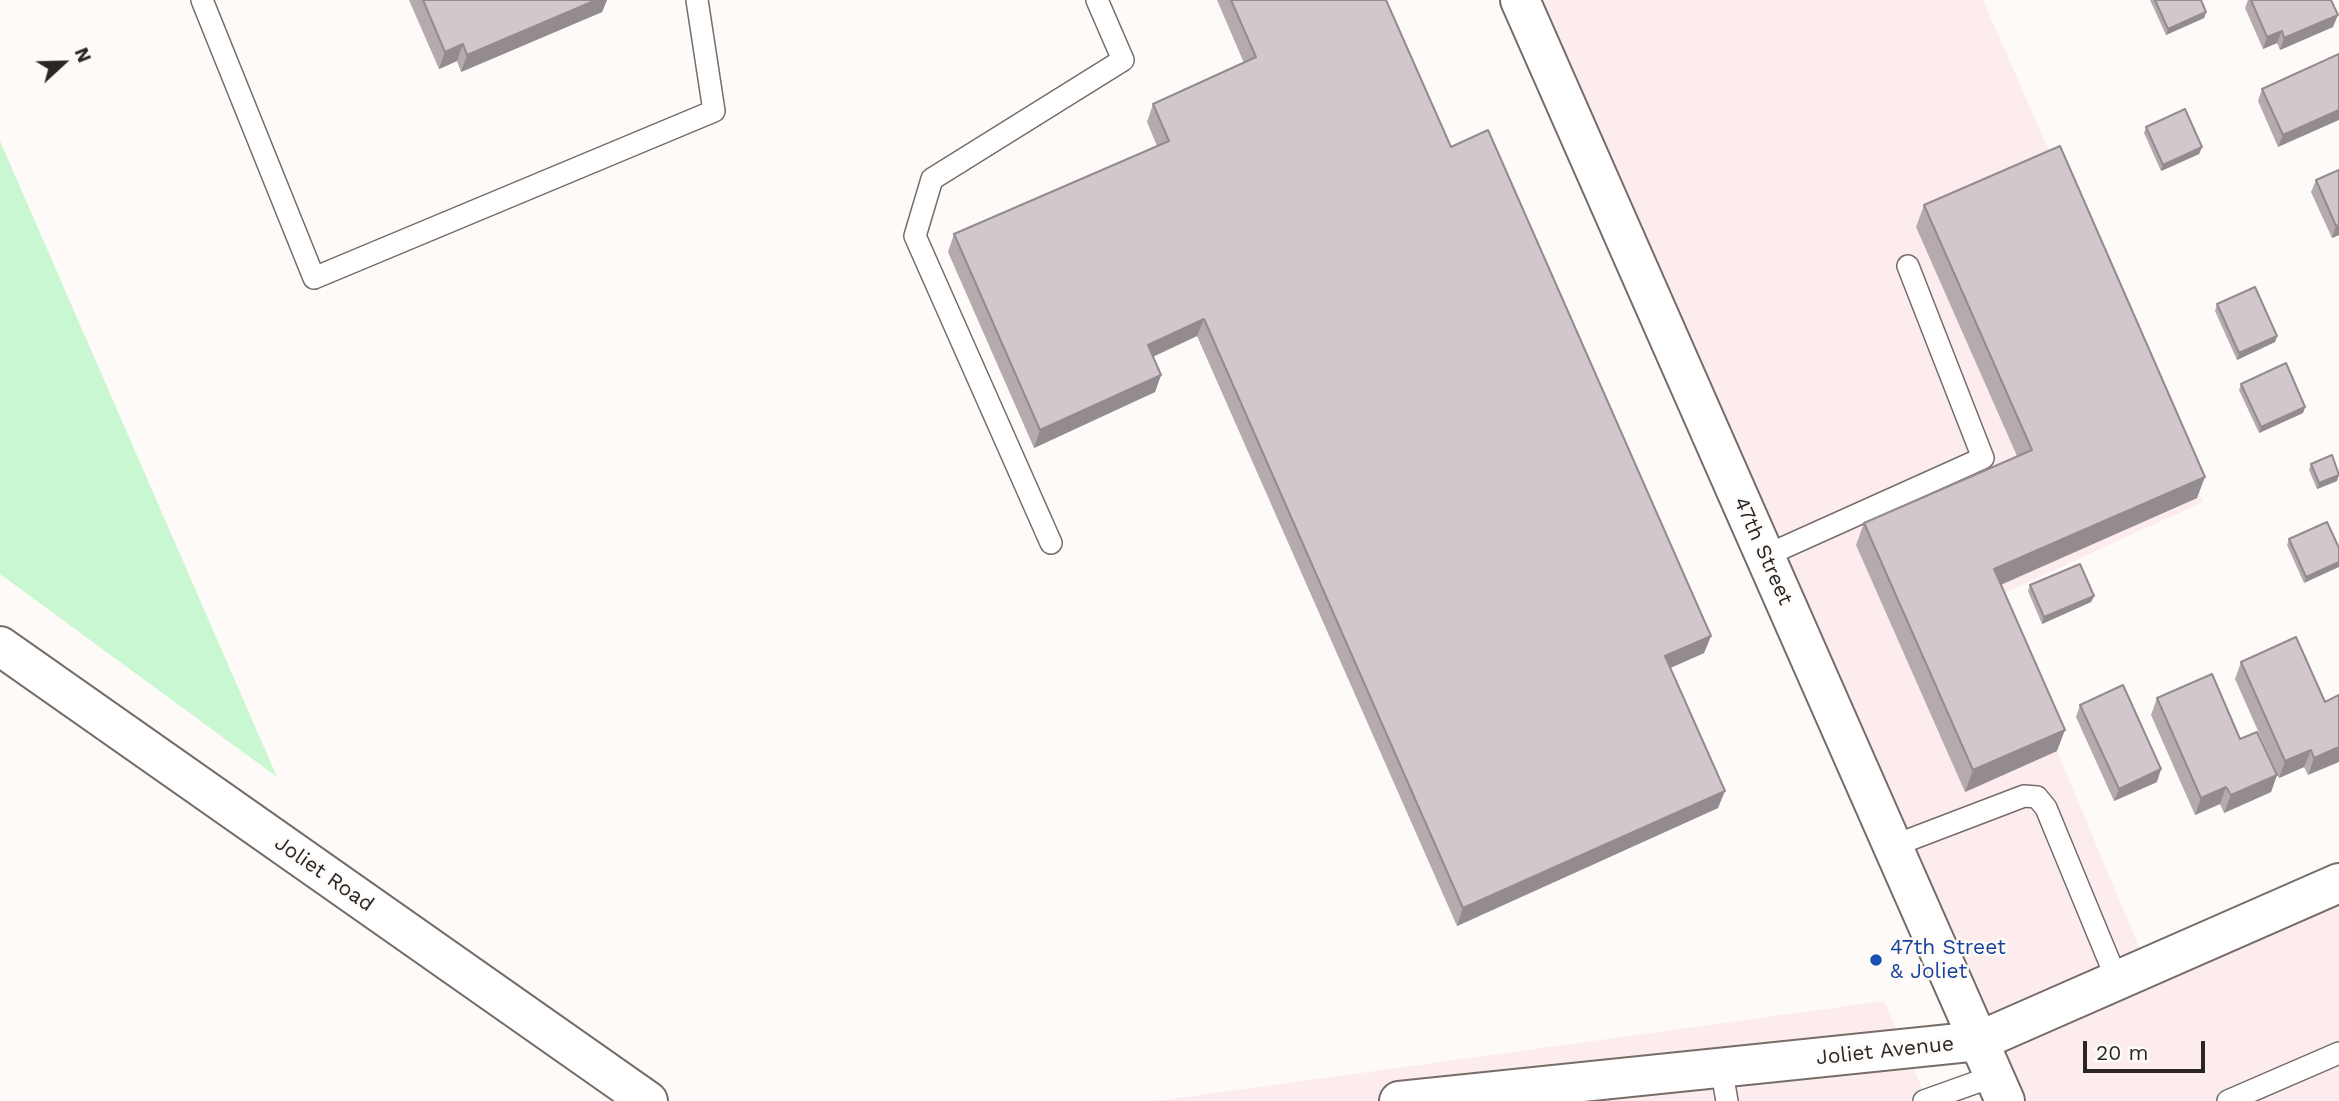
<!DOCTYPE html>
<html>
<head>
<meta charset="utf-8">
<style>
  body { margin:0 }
  #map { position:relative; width:2339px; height:1101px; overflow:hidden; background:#fefaf8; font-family:"Work Sans",sans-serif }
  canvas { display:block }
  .north { position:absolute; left:28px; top:28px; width:70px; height:70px; -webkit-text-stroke:5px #fefaf8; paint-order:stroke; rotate:68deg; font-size:19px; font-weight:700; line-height:28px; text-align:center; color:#2a2624 }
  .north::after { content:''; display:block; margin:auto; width:24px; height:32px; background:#2a2624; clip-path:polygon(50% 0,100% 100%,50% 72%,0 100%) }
  .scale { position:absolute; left:2083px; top:1041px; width:122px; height:32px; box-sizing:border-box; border:4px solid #2a2624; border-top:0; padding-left:9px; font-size:21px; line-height:24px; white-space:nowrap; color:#2a2624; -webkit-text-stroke:5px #fefaf8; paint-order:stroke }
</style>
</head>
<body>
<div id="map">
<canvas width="2339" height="1101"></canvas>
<div class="north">N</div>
<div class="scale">20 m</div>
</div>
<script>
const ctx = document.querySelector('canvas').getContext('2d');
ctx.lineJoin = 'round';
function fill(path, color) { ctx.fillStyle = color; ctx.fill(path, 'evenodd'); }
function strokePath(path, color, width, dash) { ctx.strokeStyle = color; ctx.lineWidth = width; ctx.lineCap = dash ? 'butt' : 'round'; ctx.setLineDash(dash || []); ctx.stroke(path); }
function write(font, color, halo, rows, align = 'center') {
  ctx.font = font + ' "Work Sans",sans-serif'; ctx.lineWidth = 5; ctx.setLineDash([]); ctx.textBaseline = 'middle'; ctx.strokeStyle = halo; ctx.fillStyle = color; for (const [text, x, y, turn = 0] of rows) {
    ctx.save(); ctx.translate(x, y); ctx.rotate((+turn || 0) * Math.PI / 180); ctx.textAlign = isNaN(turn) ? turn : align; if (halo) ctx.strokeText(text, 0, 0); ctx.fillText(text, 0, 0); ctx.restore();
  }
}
fill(new Path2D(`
  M1531,0H1983L2203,502L1993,598L2144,959L1983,1028Z
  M2339,901V1101H2025L1996,1050Z
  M1884,1001L1928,1101H1157Z`), '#fdeced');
fill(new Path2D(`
  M0,141L277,777L0,574Z`), '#c9f7d2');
const service = new Path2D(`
  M202,0L314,278L714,111L697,0
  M1051,543L915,236L932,179L1123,60L1097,0
  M1765,556L1983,458L1908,266
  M1893,846L2024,796L2037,797L2046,808L2117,980
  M1721,1067L1727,1101
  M1924,1101L1994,1076
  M2228,1101L2339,1053`);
const minor = new Path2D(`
  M1399,1101L1979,1041`);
const tertiary = new Path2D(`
  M1979,1041L2339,883`);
const secondary = new Path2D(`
  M1520,0L2005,1101`);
const primary = new Path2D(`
  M0,646L648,1101`);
strokePath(service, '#766c68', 24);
strokePath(minor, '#766c68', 42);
strokePath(tertiary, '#766c68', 42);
strokePath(secondary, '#766c68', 42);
strokePath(primary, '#766c68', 42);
strokePath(service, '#fff', 21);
strokePath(minor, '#fff', 38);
strokePath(tertiary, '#fff', 38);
strokePath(secondary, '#fff', 38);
strokePath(primary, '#fff', 38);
fill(new Path2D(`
  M409,0H607L602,12L461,72L457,61L439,69Z
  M1217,0H1386L1451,147L1711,636L1704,653L1670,668L1718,808L1457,926L1197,336L1153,357L1161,375L1155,392L1034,448L948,252L954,234L1157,146L1147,122L1153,104L1244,63Z
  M2150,0H2201L2206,12L2204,18L2166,35Z
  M2248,0H2331L2333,27L2280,50L2277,43L2263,49L2245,8Z
  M2339,54L2278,147L2258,101L2262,89Z
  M2146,127L2202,147L2199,154L2161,171L2144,133Z
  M2339,170V235L2332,238L2311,192L2316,180Z
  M1924,205L2197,498L2001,585L2057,751L1965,792L1856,545L1864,523L2017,456L1916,227Z
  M2217,304L2277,336L2275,342L2237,360L2215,311Z
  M2241,384L2305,407L2303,413L2259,433L2239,390Z
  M2311,464L2337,481L2317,489L2309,470Z
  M2327,522L2304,583L2287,545L2289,539Z
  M2030,585L2094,596L2091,602L2042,624L2028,591Z
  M2241,662L2325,702L2339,695L2308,775L2304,767L2279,778L2235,679Z
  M2157,698L2240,739L2277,775L2271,792L2224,813L2220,804L2195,815L2151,715Z
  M2080,705L2157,782L2114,801L2076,717Z`), '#b5abaf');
fill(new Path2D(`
  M596,0H607L602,12L461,72L467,55Z
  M2206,12L2204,18L2166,35L2168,29Z
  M2338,15L2333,27L2280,50L2284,38Z
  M2282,31L2277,43L2263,49L2267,37Z
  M463,44L457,61L439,69L445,52Z
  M2339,110V120L2278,147L2283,135Z
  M2202,147L2199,154L2161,171L2163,165Z
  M2339,225V235L2332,238L2336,226Z
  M1204,319L1197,336L1141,362L1148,345Z
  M2277,336L2275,342L2237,360L2239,353Z
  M1161,375L1155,392L1034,448L1040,430Z
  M2305,407L2303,413L2259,433L2261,427Z
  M2339,475L2337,481L2317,489L2319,483Z
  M2205,477L2197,498L1986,591L1994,569Z
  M2339,562V567L2304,583L2306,577Z
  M2094,596L2091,602L2042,624L2044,617Z
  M1711,636L1704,653L1659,673L1665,656Z
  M2065,730L2057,751L1965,792L1973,770Z
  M2339,747V762L2308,775L2314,758Z
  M2311,750L2304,767L2279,778L2285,761Z
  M2161,769L2157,782L2114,801L2119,789Z
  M2277,775L2271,792L2224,813L2231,795Z
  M2226,787L2220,804L2195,815L2201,798Z
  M1725,791L1718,808L1457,926L1463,908Z`), '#938b8f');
const building = new Path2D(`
  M423,0H596L467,55L463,44L445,52Z
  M1231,0H1386L1451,147L1488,130L1711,636L1665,656L1725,791L1463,908L1204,319L1148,345L1161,375L1040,430L954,234L1169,141L1153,104L1256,57Z
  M2155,0H2201L2206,12L2168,29Z
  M2251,0H2331L2338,15L2284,38L2282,31L2267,37Z
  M2339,54V110L2283,135L2262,89Z
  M2185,109L2202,147L2163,165L2146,127Z
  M2060,146L2205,477L1994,569L2065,730L1973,770L1864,523L2032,450L1924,205Z
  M2339,170V225L2336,226L2316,180Z
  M2255,287L2277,336L2239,353L2217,304Z
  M2286,363L2305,407L2261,427L2241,384Z
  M2332,455L2339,475L2319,483L2311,464Z
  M2327,522L2339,548V562L2306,577L2289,539Z
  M2080,564L2094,596L2044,617L2030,585Z
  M2296,637L2325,702L2339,695V747L2314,758L2311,750L2285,761L2241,662Z
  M2212,674L2240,739L2257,732L2277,775L2231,795L2226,787L2201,798L2157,698Z
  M2123,685L2161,769L2119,789L2080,705Z`);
fill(building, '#d2c7cc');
strokePath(building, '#938b8f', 2);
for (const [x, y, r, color] of [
  [1876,960,7,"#1a4fb4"]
]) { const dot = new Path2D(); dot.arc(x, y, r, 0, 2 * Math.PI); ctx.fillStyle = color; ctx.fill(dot); strokePath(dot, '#fefaf8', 2.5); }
write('21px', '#2a2624', '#fefaf8', [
  ["47th Street",1763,551,66],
  ["Joliet Road",324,874,35],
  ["Joliet Avenue",1885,1051,-6]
]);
write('21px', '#164399', '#fefaf8', [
  ["47th Street",1890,948],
  ["& Joliet",1890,972]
], 'left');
</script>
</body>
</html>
